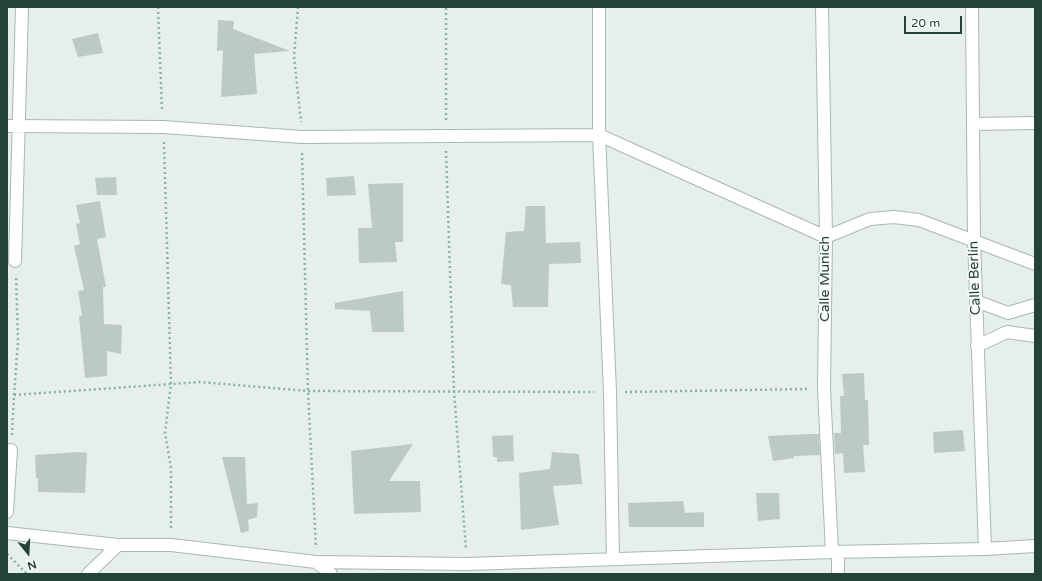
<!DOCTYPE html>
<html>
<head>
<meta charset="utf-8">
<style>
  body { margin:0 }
  #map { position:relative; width:1042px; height:581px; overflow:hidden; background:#e6efeb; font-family:"Varela Round",sans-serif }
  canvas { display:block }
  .frame { position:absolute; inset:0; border:8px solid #24423a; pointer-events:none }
  .north { position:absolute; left:8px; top:533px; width:40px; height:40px; -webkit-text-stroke:3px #f7fbf9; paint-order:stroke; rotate:162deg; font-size:11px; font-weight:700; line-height:16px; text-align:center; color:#24423a }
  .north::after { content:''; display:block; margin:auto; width:14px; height:18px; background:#24423a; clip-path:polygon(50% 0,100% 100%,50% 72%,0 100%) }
  .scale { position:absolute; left:904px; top:16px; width:58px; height:18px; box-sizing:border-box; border:2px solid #24423a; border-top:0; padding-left:5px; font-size:12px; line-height:14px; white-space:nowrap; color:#24423a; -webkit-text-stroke:3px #f7fbf9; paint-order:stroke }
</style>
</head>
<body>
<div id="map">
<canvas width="1042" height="581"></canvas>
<div class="frame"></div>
<div class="north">N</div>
<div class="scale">20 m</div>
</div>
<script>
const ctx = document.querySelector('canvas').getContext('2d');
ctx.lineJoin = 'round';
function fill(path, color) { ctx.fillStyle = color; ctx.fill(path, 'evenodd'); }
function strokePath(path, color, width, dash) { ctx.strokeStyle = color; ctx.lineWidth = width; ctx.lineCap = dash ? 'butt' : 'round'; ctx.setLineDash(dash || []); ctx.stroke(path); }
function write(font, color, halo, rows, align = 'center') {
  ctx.font = font + ' "Varela Round",sans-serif'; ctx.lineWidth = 3.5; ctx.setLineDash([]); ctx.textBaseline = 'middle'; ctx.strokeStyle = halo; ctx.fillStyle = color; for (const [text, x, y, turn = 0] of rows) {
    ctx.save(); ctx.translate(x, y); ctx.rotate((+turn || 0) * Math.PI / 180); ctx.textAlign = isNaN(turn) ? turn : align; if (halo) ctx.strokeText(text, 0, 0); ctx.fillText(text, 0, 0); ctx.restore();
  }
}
fill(new Path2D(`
  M218,20L234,21L233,29L290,51L254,54L257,94L221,97L223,50L217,51Z
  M98,33L103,53L78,57L72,39Z
  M354,176L356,195L327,196L326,178Z
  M116,177L117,195H97L95,178Z
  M403,183V242H395L397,262L359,263L358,228H372L368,184Z
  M100,201L106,237L97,239L106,287H103L104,324L122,325L121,354L107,351V376L85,378L79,316H82L78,291L84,290L74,246L80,244L76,224L80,223L76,205Z
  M526,206H545L546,243L580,242L581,263L549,264L548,307H513L511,285L501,284L506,232L524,231Z
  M403,291L404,332H372L370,311L335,309V303Z
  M864,373L865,400H868L869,445H863L865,472L844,473L843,453L835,454L834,433H841L840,396H844L842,374Z
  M963,430L965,451L934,453L933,432Z
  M809,434H819L820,455L794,456V458L773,461L768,436Z
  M513,435L514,461L497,462V457H493L492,436Z
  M413,444L389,481H420L421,512L354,514L351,451Z
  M79,452L87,453L85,493L38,492V479L36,478L35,455Z
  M552,452L579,454L582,484L553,486L559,525L521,530L519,473L550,469Z
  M222,457H245L247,504L258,503L257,517L248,520L249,531L241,533Z
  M756,493H779L780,519L758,521Z
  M683,501L685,513L704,512V527H629L628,503Z`), '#bbcac4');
const minor = new Path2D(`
  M599,7V135L610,392L613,559
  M822,7L826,237L824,389L832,552
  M973,124L1035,123
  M7,126L163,127L302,137L599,135L826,237L870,219L894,217L919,220L1035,264
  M974,240L985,549
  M15,261L22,7
  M976,301L1008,313L1035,305
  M977,346L1007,332L1035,336
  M7,512L11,450
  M7,533L118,545
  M316,562L331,574
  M88,574L118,545H171L316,562L467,564L832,552L985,549L1035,546
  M838,574V552`);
const tertiary = new Path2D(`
  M972,7L974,240`);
strokePath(minor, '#a8b8b2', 14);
strokePath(tertiary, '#a8b8b2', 14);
strokePath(new Path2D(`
  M158,7L162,111
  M298,7L294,56L301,122
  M446,120V7
  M164,142L171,384L165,433L171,468V530
  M446,151L454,391L466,550
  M302,153L308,391L316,548
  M625,392L808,389
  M14,395L18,341L16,275
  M12,435L14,395L200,382L308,391L594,392
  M7,554L27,574`), '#86b3a5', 2.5, [2, 3]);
strokePath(minor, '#fff', 12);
strokePath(tertiary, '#fff', 12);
write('14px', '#24423a', '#f7fbf9', [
  ["Calle Berlín",975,278,-92],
  ["Calle Munich",825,279,-90]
]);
</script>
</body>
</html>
